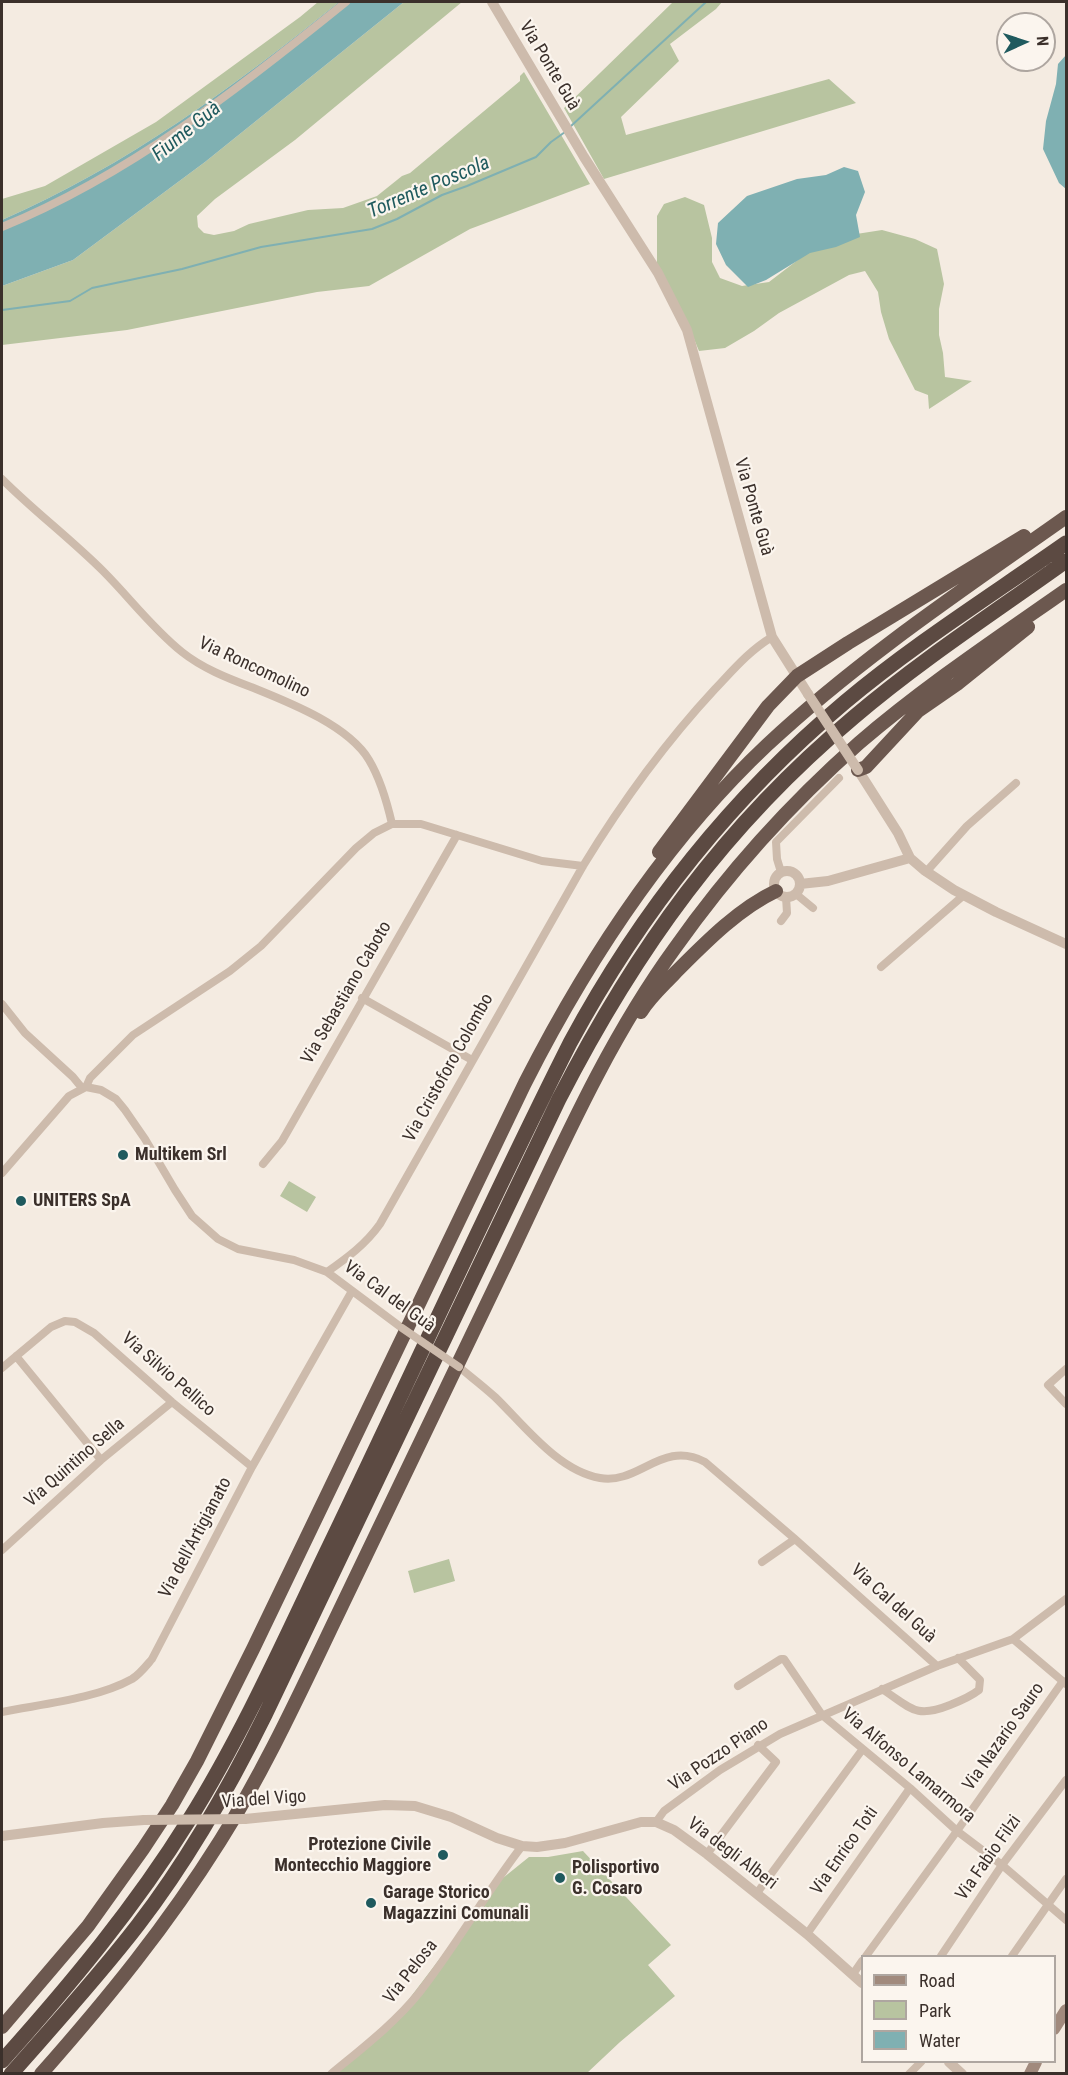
<!DOCTYPE html>
<html>
<head>
<meta charset="utf-8">
<style>
  body { margin:0 }
  #map { position:relative; width:1068px; height:2075px; overflow:hidden; background:#f4ebe1; font-family:"Roboto Condensed",sans-serif }
  canvas { display:block }
  .frame { position:absolute; inset:0; border:3px solid #3b302b; pointer-events:none }
  .legend { position:absolute; left:861px; top:1955px; width:195px; height:108px; box-sizing:border-box; background:#fbf5ee; border:2px solid #aea6a0; margin:0; padding:8px 10px; list-style:none; font-size:18px; color:#3b302b }
  .legend li { display:flex; align-items:center; gap:12px; height:30px }
  .legend b { width:30px; border:2px solid #aea6a0 }
  .north { position:absolute; left:996px; top:12px; width:60px; height:60px; box-sizing:border-box; background:#fbf5ee; border:2px solid #aea6a0; border-radius:50%; rotate:87deg; font-size:16px; font-weight:700; line-height:24px; text-align:center; color:#3b302b }
  .north::after { content:''; display:block; margin:auto; width:21px; height:27px; background:#1f5a5e; clip-path:polygon(50% 0,100% 100%,50% 72%,0 100%) }
</style>
</head>
<body>
<div id="map">
<canvas width="1068" height="2075"></canvas>
<div class="frame"></div>
<ul class="legend">
<li><b style="height:8px;background:#a18a7d"></b>Road</li>
<li><b style="height:16px;background:#b8c4a0"></b>Park</li>
<li><b style="height:16px;background:#7fb0b2"></b>Water</li>
</ul>
<div class="north">N</div>
</div>
<script>
const ctx = document.querySelector('canvas').getContext('2d');
ctx.lineJoin = 'round';
function fill(path, color) { ctx.fillStyle = color; ctx.fill(path, 'evenodd'); }
function strokePath(path, color, width, dash) { ctx.strokeStyle = color; ctx.lineWidth = width; ctx.lineCap = dash ? 'butt' : 'round'; ctx.setLineDash(dash || []); ctx.stroke(path); }
function write(font, color, halo, rows, align = 'center') {
  ctx.font = font + ' "Roboto Condensed",sans-serif'; ctx.lineWidth = 4.5; ctx.setLineDash([]); ctx.textBaseline = 'middle'; ctx.strokeStyle = halo; ctx.fillStyle = color; for (const [text, x, y, turn = 0] of rows) {
    ctx.save(); ctx.translate(x, y); ctx.rotate((+turn || 0) * Math.PI / 180); ctx.textAlign = isNaN(turn) ? turn : align; if (halo) ctx.strokeText(text, 0, 0); ctx.fillText(text, 0, 0); ctx.restore();
  }
}
fill(new Path2D(`
  M318,2H339C234,87 126,166 2,220V199L45,186L156,122L300,17Z
  M404,2H462L295,140L215,199L197,216L198,227L204,233L214,235L234,231L249,224L308,210L343,208L377,196L402,176L410,173L520,81V76L524,72L590,184L470,229L369,286L317,292L127,330L2,345V286L73,260L205,162Z
  M673,2H722L716,9L670,44L679,61L621,117L626,135L829,79L856,103L604,179L564,108Z
  M685,197L704,205L712,238V262L720,278L742,286L769,282L816,246L850,235L882,230L915,239L937,249L944,284L939,309V335L943,353L945,377L972,381L929,409L928,395L915,390L889,339L881,312L878,292L865,271L849,275L779,313L754,331L725,348L699,351L686,320L657,266V216L664,204Z
  M289,1181L316,1197L307,1212L280,1196Z
  M449,1559L455,1581L414,1593L408,1571Z
  M583,1851L671,1945L648,1965L675,1996L620,2042L587,2073L336,2074L381,2036L498,1882L529,1857H548Z`), '#b8c4a0');
fill(new Path2D(`
  M339,2H404L205,162L73,260L2,286V220C126,166 234,87 339,2Z
  M1066,55V189L1059,183L1043,149L1046,121L1056,84L1058,64Z
  M844,167L858,171L865,192L856,215L860,237L836,247L810,253L766,280L748,287L726,265L716,244L718,223L747,196L797,179L826,175Z`), '#7fb0b2');
strokePath(new Path2D(`
  M571,126L706,2
  M2,310L70,301L92,288L182,269L261,247L372,229L397,219L442,195L467,186L536,157L551,142L565,132`), '#7fb0b2', 2);
strokePath(new Path2D(`
  M2,227C128,176 241,87 346,2
  M2,479C34,511 71,539 103,571C130,598 152,628 182,652C202,668 227,678 251,687C288,702 348,725 369,760C381,780 387,802 392,824
  M781,872L777,859L776,842L839,778
  M926,872L967,826L1016,783
  M796,894L813,908
  M781,921L787,913L786,897
  M881,967L964,895
  M362,998L472,1060
  M2,1004L25,1033L73,1077L82,1088
  M86,1087L90,1078L133,1035L230,971L261,946L356,848L374,833L392,824H421L542,861L583,866
  M263,1164L282,1141L457,835
  M2,1173L69,1096L86,1087L101,1090L116,1099L125,1110L145,1139L175,1190L192,1216L218,1239L238,1249L294,1260L327,1272L402,1328
  M327,1272C347,1258 366,1244 380,1224L583,866C622,802 664,744 715,689C734,669 749,651 772,637
  M16,1356L101,1460
  M459,1367C471,1377 483,1386 495,1397C523,1424 558,1471 600,1478C639,1485 662,1439 705,1462L795,1539L937,1666
  M2,1368L51,1327L65,1321L75,1322L94,1333L172,1402L252,1467
  M1066,1369L1048,1385L1066,1404
  M2,1550L101,1460L172,1402
  M762,1562L795,1539
  M1013,1639L1066,1599
  M738,1686L781,1659H784L822,1715L910,1788L957,1831L1002,1865L1066,1920
  M882,1689C911,1708 915,1719 950,1705C960,1701 970,1697 979,1690L980,1680L958,1658
  M2,1712C42,1704 96,1699 132,1679C140,1674 146,1666 152,1659L252,1467L352,1291
  M656,1822L664,1811L720,1770L780,1734L937,1666L1013,1639L1066,1684
  M707,1854L776,1762L758,1745
  M757,1893L862,1750
  M807,1934L910,1788
  M866,1956L957,1831L1063,1681
  M941,1956L1002,1865L1066,1780
  M1012,1956L1066,1879
  M853,1974L862,1961
  M331,2074C361,2049 394,2024 419,1993C456,1946 485,1894 522,1846
  M909,2074L921,2062`), '#cdbbac', 8);
strokePath(new Path2D(`
  M492,2L584,157L658,273L687,330L772,637L808,694
  M858,770L898,833L910,858L924,870L954,890L996,912L1066,944
  M774 884a13 13 0 1 1 26 0a13 13 0 1 1-26 0Z
  M800,884L828,881L910,858
  M245,1819L385,1805L415,1806L451,1817L497,1838L522,1846L537,1847L565,1843L641,1822H656L674,1830L707,1854L807,1934L862,1983
  M2,1836L103,1823L144,1820
  M949,2062L962,2074`), '#cdbbac', 10);
strokePath(new Path2D(`
  M1054,2029L1066,2010
  M1030,2074L1036,2062`), '#a18a7d', 12);
strokePath(new Path2D(`
  M858,770L866,767L918,711L957,684L1028,627
  M659,852L768,706L797,676L848,643L1024,536
  M641,1012C650,997 664,985 675,973C705,943 738,909 776,891
  M2,2027L88,1926L143,1849L172,1805L197,1761L253,1649L525,1083C588,959 665,841 767,745C859,659 964,589 1066,517
  M41,2074C108,1998 166,1927 220,1841C264,1771 299,1695 335,1620C391,1504 446,1388 502,1272C555,1162 603,1047 675,948C728,873 790,804 859,743C924,687 996,639 1066,590`), '#6c584f', 14);
strokePath(new Path2D(`
  M2,2061C70,1985 135,1907 189,1820C242,1735 283,1643 326,1553C408,1383 485,1212 570,1043C640,913 731,798 845,702C914,644 992,595 1066,543
  M11,2074C54,2025 98,1977 138,1925C188,1860 229,1788 265,1715L559,1099C636,949 724,826 854,717C921,660 995,612 1066,561`), '#5c4a42', 15);
strokePath(new Path2D(`
  M402,1328L459,1367`), '#cdbbac', 8);
strokePath(new Path2D(`
  M808,694L858,770
  M144,1820L245,1819`), '#cdbbac', 10);
for (const [x, y, r, color] of [
  [123,1155,6,"#1f5a5e"],
  [21,1201,6,"#1f5a5e"],
  [443,1855,6,"#1f5a5e"],
  [560,1878,6,"#1f5a5e"],
  [371,1903,6,"#1f5a5e"]
]) { const dot = new Path2D(); dot.arc(x, y, r, 0, 2 * Math.PI); ctx.fillStyle = color; ctx.fill(dot); strokePath(dot, '#fbf5ee', 2); }
write('18px', '#3b302b', '#fbf5ee', [
  ["Via Ponte Guà",549,66,59],
  ["Via Ponte Guà",753,507,74],
  ["Via Roncomolino",254,668,25],
  ["Via Sebastiano Caboto",347,993,-60],
  ["Via Cristoforo Colombo",449,1068,-61],
  ["Via Cal del Guà",389,1297,36],
  ["Via Silvio Pellico",168,1375,41],
  ["Via Quintino Sella",75,1463,-41],
  ["Via dell'Artigianato",196,1538,-62],
  ["Via Cal del Guà",893,1604,42],
  ["Via Nazario Sauro",1004,1737,-55],
  ["Via Pozzo Piano",719,1755,-34],
  ["Via Alfonso Lamarmora",908,1766,40],
  ["Via del Vigo",264,1800,-4],
  ["Via Enrico Toti",845,1851,-55],
  ["Via degli Alberi",732,1854,37],
  ["Via Fabio Filzi",989,1858,-55],
  ["Via Pelosa",411,1972,-52]
]);
write('bold 18px', '#3b302b', '#fbf5ee', [
  ["Multikem Srl",135,1155],
  ["UNITERS SpA",33,1201],
  ["Protezione Civile",431,1845,"right"],
  ["Montecchio Maggiore",431,1866,"right"],
  ["Polisportivo",572,1868],
  ["G. Cosaro",572,1889],
  ["Garage Storico",383,1893],
  ["Magazzini Comunali",383,1914]
], 'left');
write('italic 20px', '#1f5a5e', '#fbf5ee', [
  ["Fiume Guà",187,132,-39],
  ["Torrente Poscola",429,188,-23]
]);
</script>
</body>
</html>
